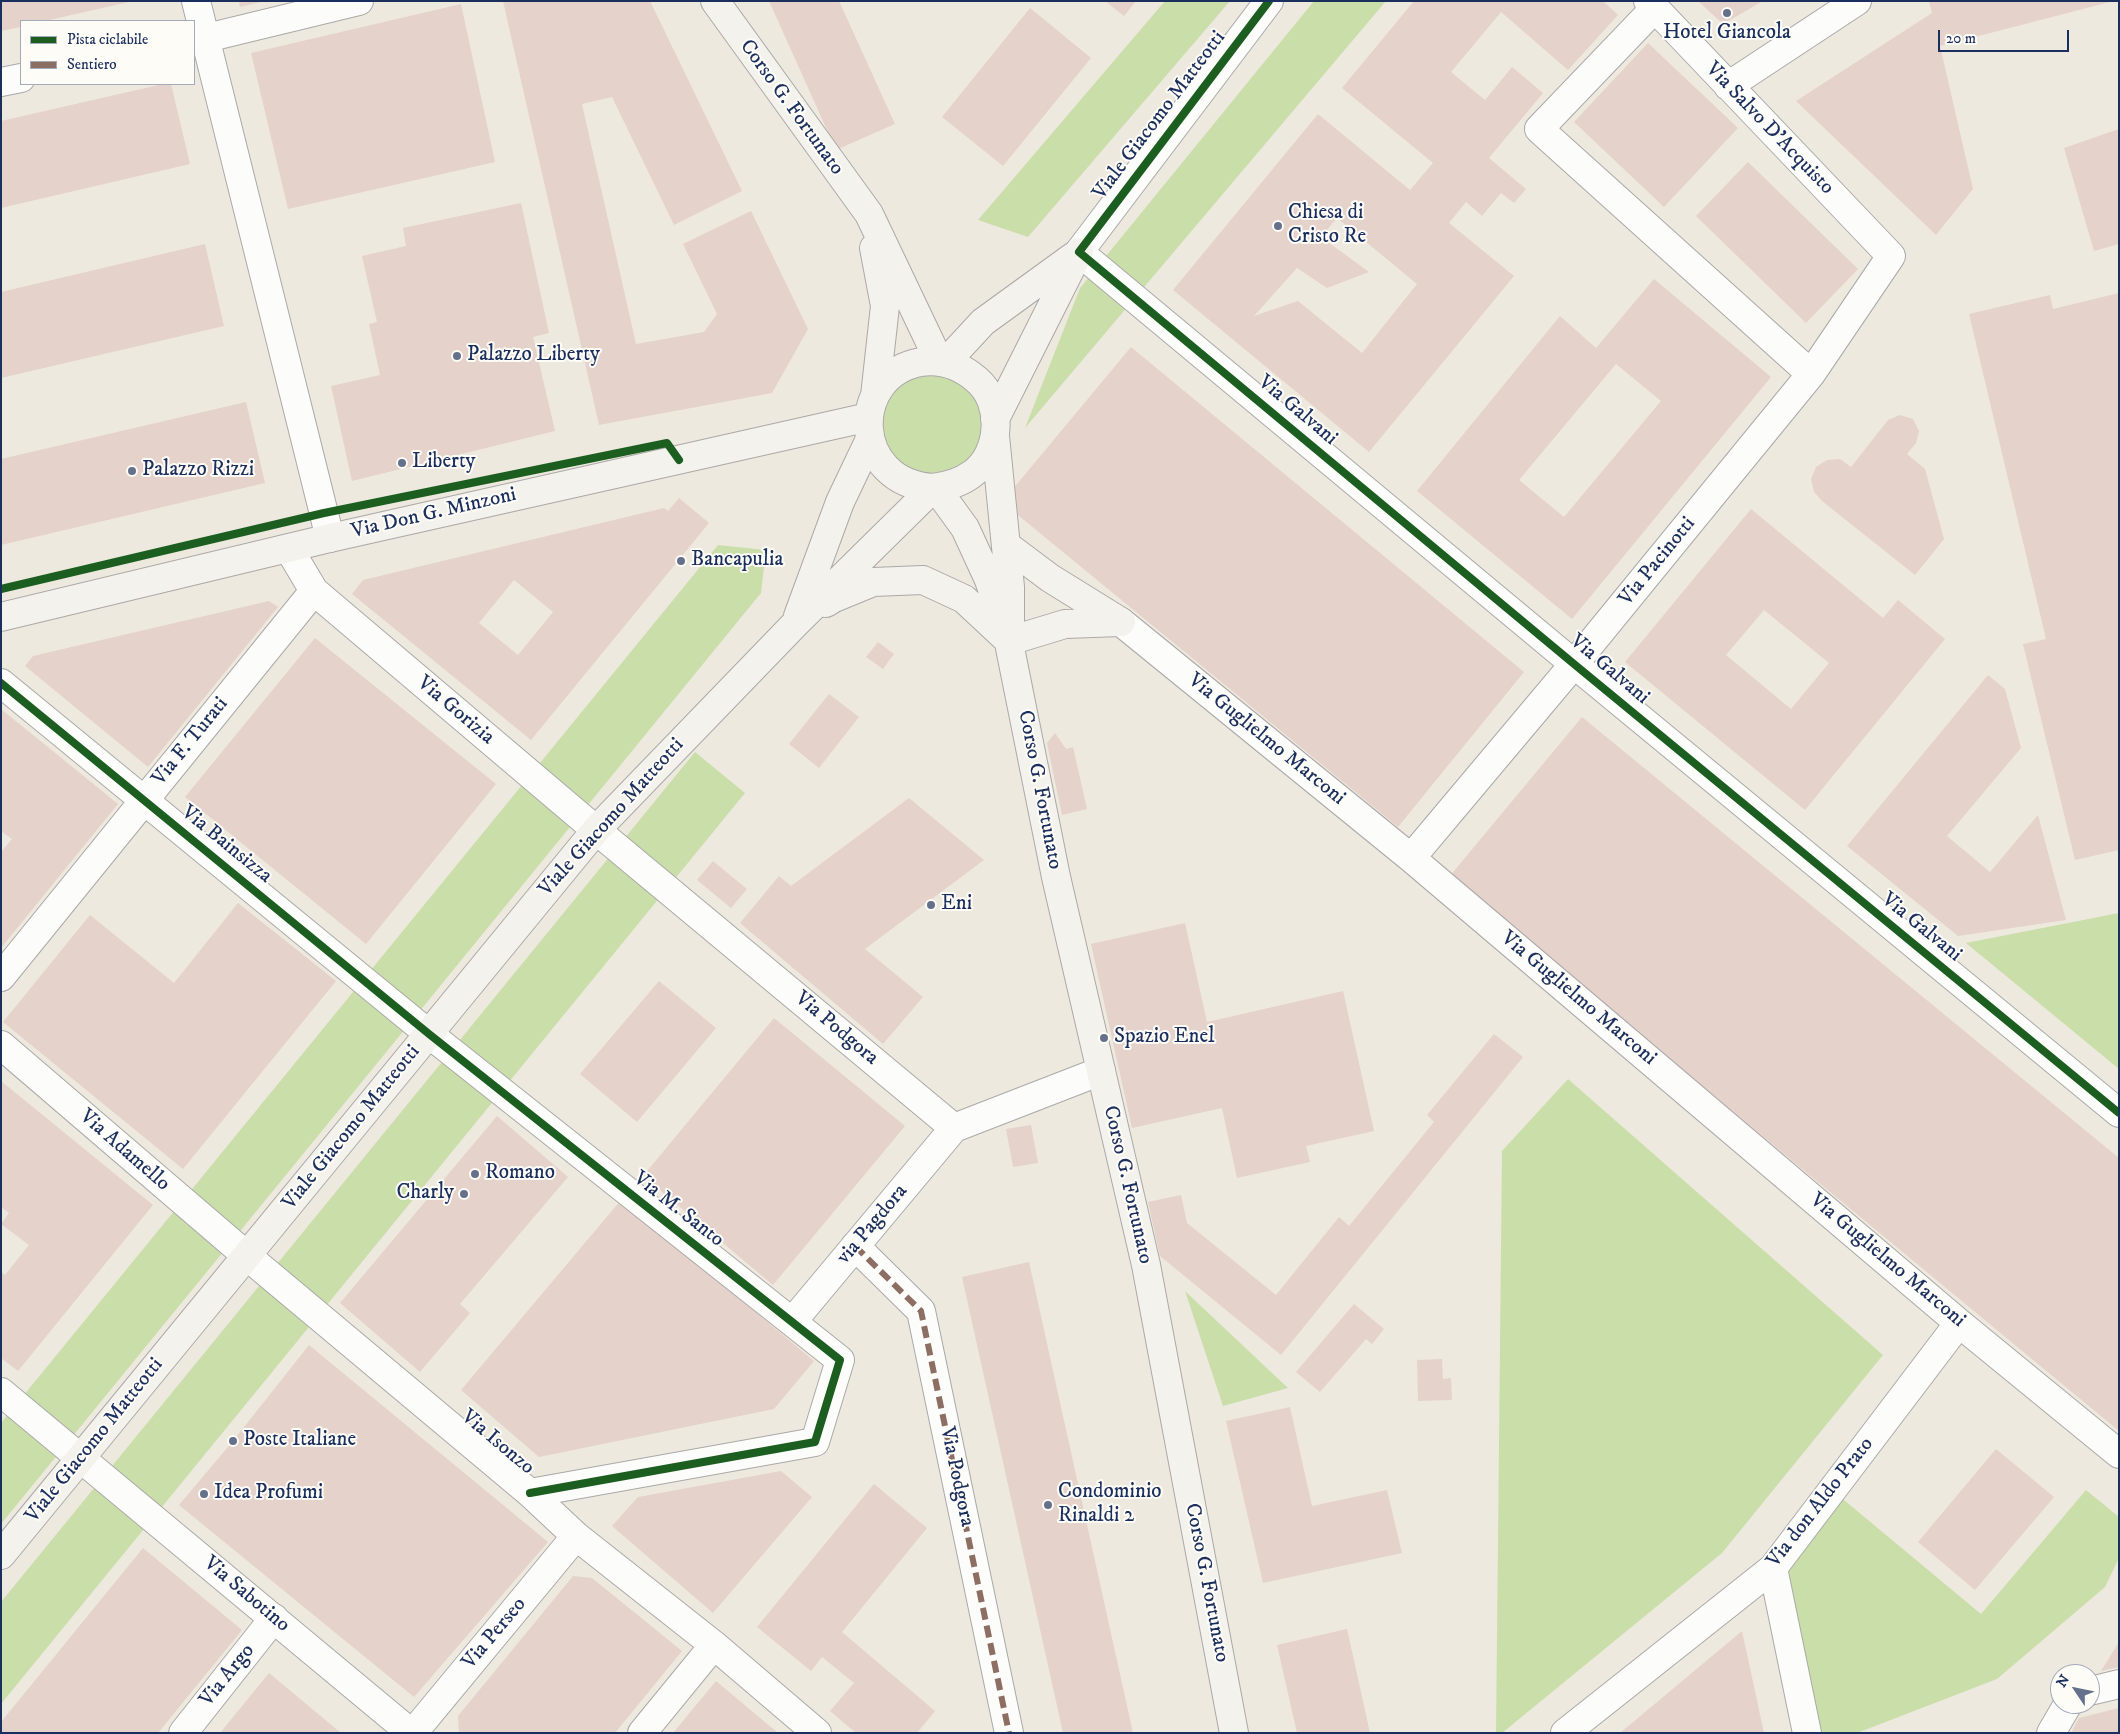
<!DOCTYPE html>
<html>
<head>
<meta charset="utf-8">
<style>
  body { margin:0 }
  #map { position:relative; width:2120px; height:1734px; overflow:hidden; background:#eee9de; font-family:"IM FELL DW Pica",serif }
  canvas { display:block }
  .frame { position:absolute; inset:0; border:2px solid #1b2f5e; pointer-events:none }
  .legend { position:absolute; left:20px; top:20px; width:175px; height:65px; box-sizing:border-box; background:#fdfcf7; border:1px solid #a3aaba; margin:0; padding:6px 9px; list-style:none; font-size:15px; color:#1b2f5e }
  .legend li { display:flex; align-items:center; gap:10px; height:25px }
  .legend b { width:25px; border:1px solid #a3aaba }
  .north { position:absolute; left:2050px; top:1664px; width:50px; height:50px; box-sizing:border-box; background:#fdfcf7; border:1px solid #a3aaba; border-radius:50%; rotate:304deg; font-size:14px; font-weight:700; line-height:20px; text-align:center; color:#1b2f5e }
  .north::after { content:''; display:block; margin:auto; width:18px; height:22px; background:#65708b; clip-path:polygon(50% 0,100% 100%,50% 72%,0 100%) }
  .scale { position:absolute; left:1938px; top:30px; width:131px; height:22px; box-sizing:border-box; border:2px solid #1b2f5e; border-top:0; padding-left:6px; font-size:15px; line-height:18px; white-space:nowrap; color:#1b2f5e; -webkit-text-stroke:4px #fdfcf7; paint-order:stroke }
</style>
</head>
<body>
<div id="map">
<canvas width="2120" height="1734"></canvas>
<div class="frame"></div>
<ul class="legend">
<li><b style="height:6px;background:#1b5e20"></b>Pista ciclabile</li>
<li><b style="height:6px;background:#8d6e63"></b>Sentiero</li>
</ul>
<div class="north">N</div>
<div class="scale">20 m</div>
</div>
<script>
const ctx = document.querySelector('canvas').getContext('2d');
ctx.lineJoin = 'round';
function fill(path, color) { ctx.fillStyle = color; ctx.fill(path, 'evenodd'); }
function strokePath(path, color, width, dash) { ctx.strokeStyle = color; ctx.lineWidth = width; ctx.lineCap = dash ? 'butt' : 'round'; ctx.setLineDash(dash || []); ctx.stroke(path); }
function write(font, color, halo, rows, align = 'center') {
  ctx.font = font + ' "IM FELL DW Pica",serif'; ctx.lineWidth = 4; ctx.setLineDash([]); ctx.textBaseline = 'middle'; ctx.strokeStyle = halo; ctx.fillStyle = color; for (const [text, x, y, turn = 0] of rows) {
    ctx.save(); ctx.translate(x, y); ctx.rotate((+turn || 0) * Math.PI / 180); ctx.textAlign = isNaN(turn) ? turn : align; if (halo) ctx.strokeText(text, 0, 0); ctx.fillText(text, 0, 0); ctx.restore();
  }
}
fill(new Path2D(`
  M1165,1H1230L1028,237L978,220Z
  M1314,1H1386L1025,428L1080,288Z
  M944,362L995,419L955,484L890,473L875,396Z
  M718,545L766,550L761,593L1,1524V1423Z
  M695,752L745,793L1,1704V1602Z
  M2119,913V1069L1966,943Z
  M1568,1079L1883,1355L1722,1553L1502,1733H1496L1502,1151Z
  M1185,1291L1288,1388L1223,1406Z
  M1832,1490L1981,1614L2086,1490L2119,1517V1558L2105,1587L1997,1679L1857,1733H1807L1773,1568Z`), '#cadeaa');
fill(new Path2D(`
  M1,1H129V2L45,21H21V27L1,31Z
  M239,1H261V2L240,7Z
  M503,1H650L742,191L674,225L612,97L582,104L636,344L704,332L717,314L683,244L751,211L808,329L772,393L599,425Z
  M769,1H839L895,124L836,150Z
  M1105,1H1136L1124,16Z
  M1414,1H1603L1618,15L1568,70L1501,12L1451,72L1485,100L1512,67L1543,93L1489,158L1526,189L1514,203L1501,193L1482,216L1466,202L1449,223L1514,276L1369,452L1173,290L1318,114L1410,190L1433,163L1342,88ZM1337,218L1417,284L1362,353L1298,301L1254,316L1297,268L1327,288L1369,272L1321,237Z
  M1698,1H1763L1723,24Z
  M1929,1L2110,2L1940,46L1973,189L1936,235L1796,101L1932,13Z
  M461,4L495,162L288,209L251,53Z
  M1030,8L1091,58L1003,166L942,117Z
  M1648,43L1738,128L1664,207L1574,122Z
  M163,84H171L190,164L1,208V121Z
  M2119,129V244L2094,251L2064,148Z
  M1748,162L1858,269L1806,323L1696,216Z
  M521,203L549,333L533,337L555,431L352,481L331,386L380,375L369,324L377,322L362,256L406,246L403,228Z
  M205,244L224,326L1,378V292Z
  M1654,279L1771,377L1572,619L1417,491L1560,316L1596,348ZM1616,364L1661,401L1564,517L1519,480Z
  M2119,293V850L2075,860L2023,644L2046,639L1969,314L2050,295L2053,309Z
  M1131,347L1524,672L1398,827L1002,502Z
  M246,402L265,483L1,545V459Z
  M1900,415L1913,419L1919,431L1916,443L1907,454L1925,469L1944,539L1915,575L1822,501L1814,492L1811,479L1816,467L1827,460L1840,459L1851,467L1888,420Z
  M679,498L709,523L531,740L352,594L363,580L664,508L668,511ZM514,580L553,612L518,655L479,623Z
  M1751,509L1883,618L1898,600L1945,639L1805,810L1625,662ZM1764,610L1829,663L1791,709L1726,655Z
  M269,601L278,607L148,767L25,666L33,656Z
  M315,638L496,784L366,944L185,797Z
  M878,642L894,654L883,669L866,657Z
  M1988,675L2005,689L2021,748L1947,836L1990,872L2038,815L2066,920L1958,936L1847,846Z
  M829,694L859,717L819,768L789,744Z
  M1,709L118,804L1,948V852L12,839L1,831Z
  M1582,717L2119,1158V1431L1449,877Z
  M1055,733L1066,749L1073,747L1087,809L1062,815L1047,743Z
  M909,798L984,860L865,949L923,997L883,1044L740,923L779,876L791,886Z
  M713,861L747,889L731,908L697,880Z
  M238,903L336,981L183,1169L3,1022L90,915L174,983Z
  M1185,923L1207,1022L1343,991L1374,1131L1306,1146L1310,1162L1237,1178L1222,1108L1132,1128L1091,944Z
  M659,981L716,1028L637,1122L580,1074Z
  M774,1018L905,1126L773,1285L643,1176Z
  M1494,1034L1523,1057L1281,1355L1160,1256L1148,1202L1181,1195L1187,1223L1276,1295L1339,1217L1349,1226L1434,1122L1427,1115Z
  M1,1081L153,1205L18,1371L1,1358V1272L5,1275L29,1245L1,1224L9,1213L1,1207Z
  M497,1116L568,1177L460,1304L470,1313L420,1372L340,1303Z
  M1031,1125L1038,1163L1013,1167L1006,1129Z
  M621,1200L814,1361L774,1409L539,1457L461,1390Z
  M1029,1262L1133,1733H1063L962,1277Z
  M1354,1304L1384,1329L1372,1344L1366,1339L1320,1392L1296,1372Z
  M309,1345L548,1542L414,1697L179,1505L233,1441Z
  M1442,1359L1443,1379L1451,1378L1452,1400L1418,1401L1417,1360Z
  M1290,1407L1312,1506L1387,1490L1402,1553L1263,1583L1226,1421Z
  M1996,1449L2054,1497L1975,1590L1918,1542Z
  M781,1471L812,1497L713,1613L612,1526L638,1497Z
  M874,1484L927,1528L842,1632L935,1711L917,1733H856L830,1711L854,1683L822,1657L811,1671L757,1627Z
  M143,1548L242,1630L158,1733H1V1722Z
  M573,1576L592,1578L682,1651L615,1733H459L458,1716Z
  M1347,1629L1370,1733H1297L1277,1645Z
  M1742,1631L1764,1733H1620Z
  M2119,1642V1667L2101,1671Z
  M269,1673L341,1733H220Z
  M716,1681L778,1733H673Z
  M2119,1708V1733H2071L2079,1718Z`), '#e5d2ca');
const street = new Path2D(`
  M196,1L330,538
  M1269,1L1079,252L1574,664L2119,1113
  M1654,9L1539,129L1811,374
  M194,41L359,1
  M1,82L21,78
  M1728,86L1857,1
  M314,591L596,830L954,1128L1101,1071
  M1121,622L1411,858L1959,1323L2119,1454
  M1,683L429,1034L840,1360L815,1442L530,1493
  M1411,858L1574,664L1811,374L1891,256L1648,1
  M1,977L314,591L289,549
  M1,1045L247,1256L530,1493L576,1536L714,1645L817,1733
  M855,1246L921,1311L1009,1733
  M792,1322L954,1128
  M1,1392L411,1733
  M1773,1568L1807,1733
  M2090,1691L2119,1684
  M183,1733L274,1618
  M413,1733L576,1536
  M642,1733L714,1645
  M1565,1733L1773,1568L1959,1323
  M2051,1733L2068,1704`);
const secondary = new Path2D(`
  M715,1L869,214L939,361
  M874,248L885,306L875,396
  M946,362L983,322L1074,256
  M995,419L1079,252
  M995,436L1010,587V648L1056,877L1146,1265L1234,1733
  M936,488L965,528L989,580L1002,620
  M1006,545L1050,578L1121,622
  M826,603L834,598L873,582L923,580L964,599L1009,641
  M798,616L840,502L870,439
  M1,617L330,538L869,417
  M1009,641L1065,624L1121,622
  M1,1555L596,830L796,623L933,488C948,486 960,483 972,474C1001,454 1004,403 977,380C961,366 942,359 921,362C848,375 851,483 933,488`);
strokePath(street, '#aaa9a9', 30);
strokePath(secondary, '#aaa9a9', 30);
strokePath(street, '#fcfcfa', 28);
strokePath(secondary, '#f4f2ec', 28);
strokePath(new Path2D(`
  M855,1246L921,1311L1009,1733`), '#8d6e63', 6, [12, 6]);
strokePath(new Path2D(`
  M1269,1L1079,252L1574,664L2119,1113
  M1,589L324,513L667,443L679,460
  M1,683L429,1034L840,1360L815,1442L530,1493`), '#1b5e20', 8);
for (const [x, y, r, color] of [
  [1727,13,5,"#65708b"],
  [1278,226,5,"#65708b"],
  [457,356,5,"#65708b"],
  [402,463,5,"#65708b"],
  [132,471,5,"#65708b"],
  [681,561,5,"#65708b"],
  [931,905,5,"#65708b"],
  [1104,1038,5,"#65708b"],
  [475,1174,5,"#65708b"],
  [464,1194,5,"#65708b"],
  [233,1441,5,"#65708b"],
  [204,1494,5,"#65708b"],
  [1048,1505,5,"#65708b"]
]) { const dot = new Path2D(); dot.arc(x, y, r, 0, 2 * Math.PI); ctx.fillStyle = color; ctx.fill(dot); strokePath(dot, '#fdfcf7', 2); }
write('21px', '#1b2f5e', '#fdfcf7', [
  ["Hotel Giancola",1727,34,"center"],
  ["Chiesa di",1288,214],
  ["Cristo Re",1288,238],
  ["Palazzo Liberty",467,356],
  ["Liberty",412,463],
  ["Palazzo Rizzi",142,471],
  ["Bancapulia",691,561],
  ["Eni",941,905],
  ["Spazio Enel",1114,1038],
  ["Romano",485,1174],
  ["Charly",454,1194,"right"],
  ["Poste Italiane",243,1441],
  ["Condominio",1058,1493],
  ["Rinaldi 2",1058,1517],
  ["Idea Profumi",214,1494]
], 'left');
write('21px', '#1b2f5e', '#fdfcf7', [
  ["Corso G. Fortunato",791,108,54],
  ["Viale Giacomo Matteotti",1160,116,-53],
  ["Via Salvo D'Acquisto",1769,129,46],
  ["Via Galvani",1297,411,40],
  ["Via Don G. Minzoni",434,514,-13],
  ["Via Pacinotti",1658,562,-51],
  ["Via Galvani",1609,670,40],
  ["Via Gorizia",455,711,40],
  ["Via Guglielmo Marconi",1266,740,39],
  ["Via F. Turati",191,742,-51],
  ["Corso G. Fortunato",1039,790,79],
  ["Viale Giacomo Matteotti",612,818,-48],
  ["Via Bainsizza",226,845,39],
  ["Via Galvani",1921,928,39],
  ["Via Guglielmo Marconi",1578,999,40],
  ["Via Podgora",836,1029,40],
  ["Viale Giacomo Matteotti",352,1128,-51],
  ["Via Adamello",124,1151,41],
  ["Corso G. Fortunato",1127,1185,77],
  ["Via M. Santo",678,1210,38],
  ["via Pagdora",873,1225,-50],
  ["Via Guglielmo Marconi",1887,1261,40],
  ["Viale Giacomo Matteotti",95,1441,-51],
  ["Via Isonzo",497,1443,40],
  ["Via Podgora",956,1477,78],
  ["Via don Aldo Prato",1821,1503,-52],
  ["Corso G. Fortunato",1206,1583,79],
  ["Via Sabotino",246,1595,40],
  ["Via Perseo",495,1634,-50],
  ["Via Argo",228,1676,-51]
]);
</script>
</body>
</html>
